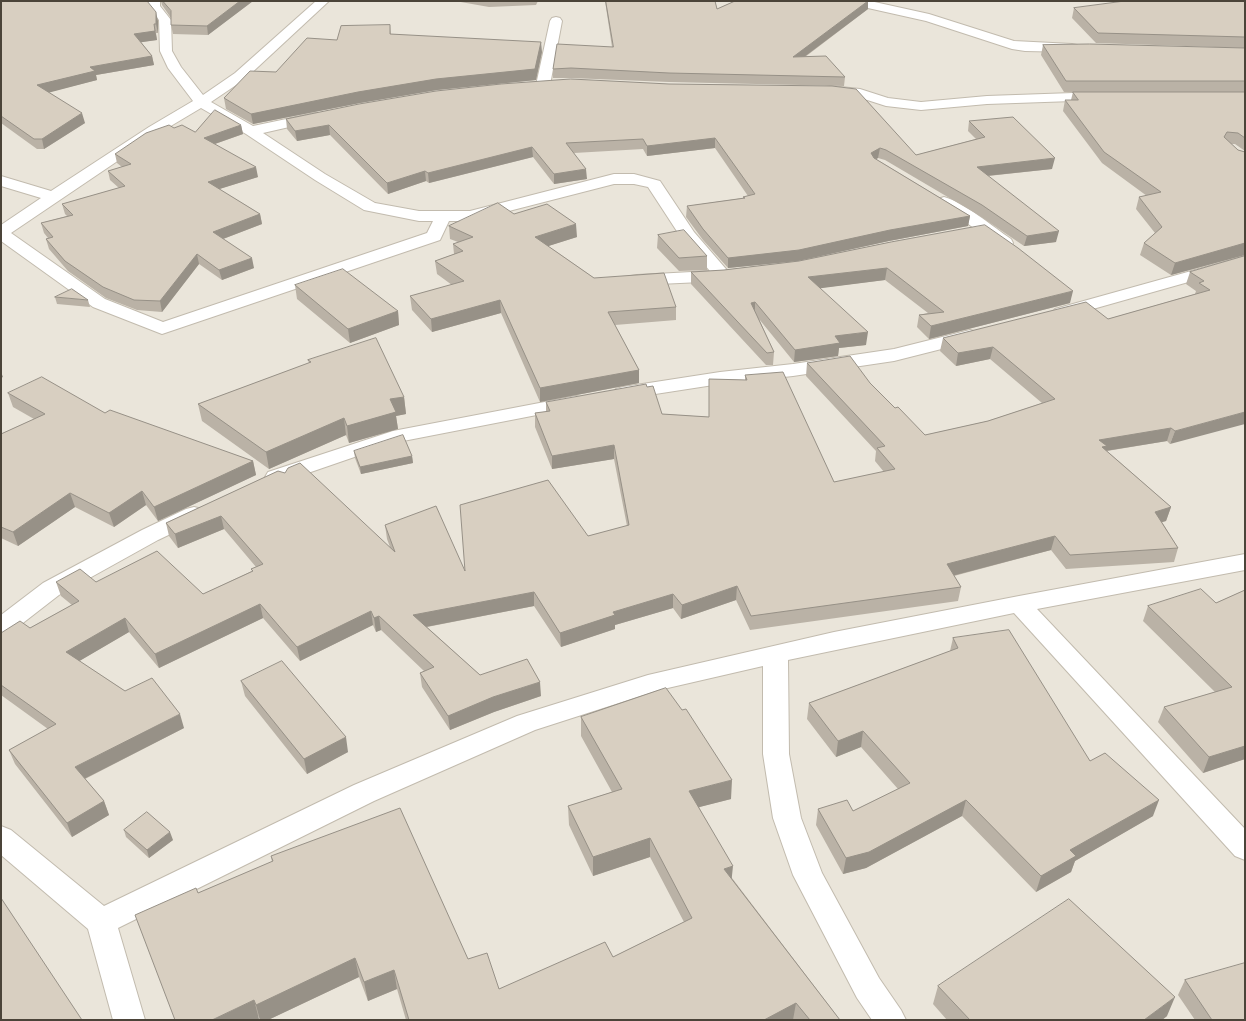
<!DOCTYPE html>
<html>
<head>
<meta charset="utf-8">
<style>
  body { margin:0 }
  #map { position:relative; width:1246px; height:1021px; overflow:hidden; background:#f6f3ec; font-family:Barlow,sans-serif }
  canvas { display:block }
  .frame { position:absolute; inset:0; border:2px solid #4b4439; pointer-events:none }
</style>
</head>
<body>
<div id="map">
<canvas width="1246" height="1021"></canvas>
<div class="frame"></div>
</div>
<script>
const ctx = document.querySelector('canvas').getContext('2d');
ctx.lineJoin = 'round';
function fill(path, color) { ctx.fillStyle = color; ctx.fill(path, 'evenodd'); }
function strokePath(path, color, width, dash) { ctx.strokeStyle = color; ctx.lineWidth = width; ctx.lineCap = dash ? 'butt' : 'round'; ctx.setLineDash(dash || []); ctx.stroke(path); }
fill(new Path2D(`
  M1,1H1245V1020H1Z`), '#eae5da');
const street = new Path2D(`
  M148,1H160V6L171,20L172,51L181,67L203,95L235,73L316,1H329L245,79L211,102L253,126L315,113L320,114L322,117L320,120L263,133L325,174L375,203L419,211H470L614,174H634L660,181L694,232L732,276L729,280L723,281L637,285L631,284L628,280L631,276L637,275L710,271L682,239L648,187L634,184H614L470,221H449L440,240L162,334L93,307L1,241V225L41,198L1,186V176L51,191L149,127L193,101L168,68L160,51L159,20L148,6ZM201,108L246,134L315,180L364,210L419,221H433L427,233L163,322L105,299L11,233L159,133Z
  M848,1H870L929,14L1014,41L1072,44L1077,45L1078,48L1077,51L1072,52L1025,51L1012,49L926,21L850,4Z
  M556,17L560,18L562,21L550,85L548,88H538L536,85L550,21L552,18Z
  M830,86L860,89L888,98L921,102L987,96L1102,92L1107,93L1109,96L1107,99L1102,100L987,104L921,110L886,106L858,97L825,93L823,90L825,87Z
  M944,197C964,202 993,227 1011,239L1013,243L1011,247L1005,248L999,247L967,223L938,205L936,202L938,199Z
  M1245,256V266L1061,318L1055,317L1052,313L1055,309Z
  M970,330L977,332L979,336L977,340L894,361L793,376L720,384L623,399L616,397L613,393L616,389L623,387L720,372L793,364L894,349Z
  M576,396L583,398L586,402L583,406L398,442L276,484L268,482L265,477L268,472L393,431Z
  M194,507L202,509L205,514L202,519L158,540L59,595L10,633L1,635V615L43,583L142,530L186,509Z
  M1245,554V570L1037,609L1245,829V860L1235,856L1014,613L788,660L789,754L801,818L822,873L879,978L901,1010L906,1020H872L857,998L793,875L773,818L763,754V666L659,690L535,730L374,801L118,928L145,1020H113L88,929L1,855V826L11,830L104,906L354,785L517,716L648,675L834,632L1019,596Z`);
strokePath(street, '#c2bbae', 2);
fill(street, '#fff');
fill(new Path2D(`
  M1,1L158,21V33H156L157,40L141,42L152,56L154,65L96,75L97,80L49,92L85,123L44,149H37L1,123Z
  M161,1H253L208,35L173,34L171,25V18L162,5Z
  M455,1H538L536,5L489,7Z
  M605,1H715L717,9L735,1H879L878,2L868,1V9L805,57L845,77L844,86L669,82L571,78H553V69L612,47Z
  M1245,1V48L1096,43L1072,18L1074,8Z
  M390,25L391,34L542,52L536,80L437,90L360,103L253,124L226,109L224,98L276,72L337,40Z
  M1043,45L1245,48V92H1064L1041,55Z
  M571,79L916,155L976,139L968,131L969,121L1052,169L988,176L1056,242L1024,246L980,216L885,160L878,158L876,159L970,216L968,226L889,241L798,261L728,268L703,240L686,217L687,206L743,198V197L748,196L715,148L647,156L643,149L574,153L587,179L554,184L533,157L429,183L426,181L388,194L330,135L297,141L287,129L286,119Z
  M1073,92H1245V151L1235,144H1231L1238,150L1245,152V255L1171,275L1140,255L1144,243L1155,233L1136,209L1139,197L1147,196L1102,163L1063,111L1065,100H1071Z
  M241,125L243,134L215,144L258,177L219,189L260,214L262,224L223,239L254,268L222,280L199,264L162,312L137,310L106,298L68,271L49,249L46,239L48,238L44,233L41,223L67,216L65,214L62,204L119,188L110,180L108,171L122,167L117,163L115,154L174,128L195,132Z
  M514,214L577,237L548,246L594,278L676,307V320L615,325L639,370V383L540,402L501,313L432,332L412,310L410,296L452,285L437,274L435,261L454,254L453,244L458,242L450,239L449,226Z
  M658,235L707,256V270L679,271L657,248Z
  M891,242L1070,303L929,339L917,327L919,315L928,313L885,280L819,288L866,345L839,348L838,356L794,362L759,319L774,352L773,365H766L691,284V272L724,270L799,261Z
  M1245,256L1170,444L1167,441L1107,451L1171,507L1166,521L1162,522L1178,548L1174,562L1066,569L1051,550L954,576L961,587L958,601L750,630L736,600L681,619L673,608L615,625V629L561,647L534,606L427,627L480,675L541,696L494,712L450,730L422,687L420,673L424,671L381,630L376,632L373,625L300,661L263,618L159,668L129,632L79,661L125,691L184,728L85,779L104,801L109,815L72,837L15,764L9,750L48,729L1,695V633L30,628L72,605L61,596L56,582H96L203,594L252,571L251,569L256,567L224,529L178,548L169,536L166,523L278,471L390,547L387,539L385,525L465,571L588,536L627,526L614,459L552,469L535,427V413L546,412V402L662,414L709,417V379L745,380V375L834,482L884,472L875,461L876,451L806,376L807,363L870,383L895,408L925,435L988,421L1042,403L990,359L956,366L940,351L943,338L1108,319L1195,294L1196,291L1186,284L1190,272Z
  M295,285L398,311L399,325L350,343L297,299Z
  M55,297L88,300L90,307L57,304Z
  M308,360L404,397L406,414L396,416L398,429L349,443L346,435L269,469L202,421L198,404L309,363Z
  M8,393L105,413L253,461L256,475L158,521L146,505L114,527L75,507L18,546L1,538V434L34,419L13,407Z
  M354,451L412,456L413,463L361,474L355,458Z
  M1245,590V759L1203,773L1158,722L1164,707L1215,692L1143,621L1148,606L1216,603Z
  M953,638L1090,761L1153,816L1075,861L1071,872L1036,892L962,816L866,868L843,874L816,825L818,809L853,811L898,789L861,747L836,757L807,719L809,703L950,651Z
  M241,681L348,752L307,774L245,696Z
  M581,717L731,799L699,807L732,878L840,1020H406L397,989L368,1001L359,977L268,1020H260L198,893L272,862L271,856L468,959L499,989L613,957L684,922L650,857L593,876L569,825L568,806L612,792L581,736Z
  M124,830L173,840L149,858L126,837Z
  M1185,980L1245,1020H1195L1178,995Z
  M938,986L1167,1016L1162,1020H947L933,1004Z`), '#bab2a6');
fill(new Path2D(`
  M240,1H253L208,35L207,26Z
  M868,1V9L792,66L793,57Z
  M156,12L158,21V33L156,24Z
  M154,24L157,40L136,43L134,34Z
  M541,42L542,52L536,80L437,90L360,103L253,124L251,114Z
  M152,56L154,65L96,75L97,80L40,95L37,85L90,67Z
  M82,113L85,123L44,149L42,139Z
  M241,125L243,134L206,147L204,138Z
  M329,125L330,135L297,141L295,131Z
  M715,138V148L647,156V146Z
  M532,147L533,157L429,183L428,173Z
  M880,148L878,158L870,163L871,153Z
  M1055,158L1052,169L976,177L977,167Z
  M256,167L258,177L210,192L208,182Z
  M586,169L587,179L554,184V174Z
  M425,171L426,181L388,194L387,183Z
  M260,214L262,224L215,242L213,232Z
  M970,216L968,226L889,241L798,261L728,268V258Z
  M576,224L577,237L536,250L535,237Z
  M1059,231L1056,242L1024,246L1027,236Z
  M1245,243V255L1171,275L1175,263Z
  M197,254L199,264L162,312L160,301Z
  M252,258L254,268L222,280L219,270Z
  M887,268L885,280L807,290L808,277Z
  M1073,291L1070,303L929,339L931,326Z
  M500,300L501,313L432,332L431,319Z
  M755,302V314L751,303Z
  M398,311L399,325L350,343L348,329Z
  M868,332L866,345L839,348L838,356L794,362L795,350L835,336Z
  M993,347L990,359L956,366L958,353Z
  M639,370V383L540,402V388Z
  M1,372L3,377L1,378Z
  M404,397L406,414L396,416L398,429L349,443L347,426L390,399Z
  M1245,412V424L1170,444L1175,431Z
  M344,418L346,435L269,469L266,452Z
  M1171,428L1167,441L1105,451L1103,459L1099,440Z
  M614,445V459L552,469V456Z
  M412,456L413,463L361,474L360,467Z
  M253,461L256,475L158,521L154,507Z
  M142,491L146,505L114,527L109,513Z
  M70,493L75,507L18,546L13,532Z
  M1171,507L1166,521L1151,525L1155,512Z
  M221,516L224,529L178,548L175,534Z
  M1055,536L1051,550L944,578L947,564Z
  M737,586L736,600L681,619L682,605Z
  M534,592V606L415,629L413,615Z
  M673,594V608L615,625V629L561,647L560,633L613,612Z
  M260,604L263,618L159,668L155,654Z
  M371,611L373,625L300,661L297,647Z
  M379,616L381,630L376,632L374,618Z
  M125,618L129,632L71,666L66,652Z
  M540,682L541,696L494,712L450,730L448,716L493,697Z
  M180,714L184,728L80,781L75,767Z
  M863,731L861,747L836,757L838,741Z
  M346,737L348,752L307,774L304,759Z
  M1245,746V759L1203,773L1209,757Z
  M732,780L731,799L688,810L689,791Z
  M966,800L962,816L866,868L843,874L846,858Z
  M1159,800L1153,816L1075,861L1071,872L1036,892L1041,876L1070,850Z
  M104,801L109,815L72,837L67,823Z
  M170,832L173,840L149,858L147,850Z
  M650,838V857L593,876V857Z
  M733,866L731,885L724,869Z
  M355,958L359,977L268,1020H260L256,1005Z
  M394,970L397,989L368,1001L364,982Z
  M1175,997L1167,1016L1162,1020H1144Z
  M254,1000L259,1019L257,1020H212Z
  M796,1003L793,1020H764Z`), '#979187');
const building = new Path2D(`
  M1,1H147L156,12V24H154L155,31L134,34L152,56L90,67L95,71L37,85L82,113L42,139H34L1,116Z
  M163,1H240L207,26L171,25V11Z
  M606,1H715L717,9L735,1H868L793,57L826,56L845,77L669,73L571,68L553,69L557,44L613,47Z
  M1125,1H1245V37L1098,33L1074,8Z
  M390,25V34L541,42L535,69L436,79L358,92L251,114L224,98L250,71L276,72L307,38L337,40L341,26Z
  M1090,44L1245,48V81H1066L1043,45Z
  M571,79L669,84L832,86L856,89L916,155L985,137L969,121L1013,117L1055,158L977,167L1059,231L1027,236L982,205L886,150L880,148L871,153L874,158L970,216L890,230L799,250L728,258L703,229L687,206L745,198L743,197L755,194L715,138L647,146L643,139L566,143L586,169L554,174L532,147L428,173L425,171L387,183L329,125L295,131L286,119L359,104L436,91L501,84Z
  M1073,92H1245V138L1238,133L1227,132L1224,137L1238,150L1245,152V243L1175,263L1144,243L1162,227L1139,197L1161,192L1104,152L1065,100H1078Z
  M215,110L241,125L204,138L256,167L208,182L260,214L213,232L252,258L219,270L197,254L160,301L134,300L103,287L65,261L46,239L53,237L41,223L73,215L62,204L125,186L108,171L131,164L115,154L146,133L169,125L174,128L182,125L195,132Z
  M498,203L514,214L547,204L576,224L535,237L594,278L664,273L676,307L608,312L639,370L540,388L500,300L431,319L410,296L464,281L435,261L463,251L453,244L473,237L449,226Z
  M985,225L1018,248L1073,291L931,326L919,315L944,312L887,268L808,277L868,332L835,336L840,343L795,350L755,302L751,303L774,352L767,353L691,272L724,270L799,261L891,242Z
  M684,230L707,256L679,258L658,235Z
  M1245,256V412L1175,431L1171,428L1099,440L1107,446L1102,447L1171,507L1155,512L1178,548L1070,555L1055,536L947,564L961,587L751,616L737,586L682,605L673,594L613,612L615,615L560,633L534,592L413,615L480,675L527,659L540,682L493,697L448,716L420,673L434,667L379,616L374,618L371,611L297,647L260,604L155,654L125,618L66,652L125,691L152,678L180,714L75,767L104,801L67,823L9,750L56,724L1,685V633L20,621L30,628L79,601L56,582L80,569L96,582L157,551L203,594L253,571L251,569L263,564L221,516L175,534L166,523L278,471L285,473L288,468L300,463L395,552L385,525L436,506L465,571L460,505L548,480L588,536L629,525L614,445L552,456L535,413L550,411L546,402L646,384L647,387L653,386L662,414L709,417V379L747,380L745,375L783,372L834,482L895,469L877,448L885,446L807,363L850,356L870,383L895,408L898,407L925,435L988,421L1055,399L993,347L958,353L943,338L1086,302L1108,319L1210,290L1199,283L1204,281L1190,272Z
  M343,269L398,311L348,329L295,285Z
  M72,289L88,300L55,297Z
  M376,338L404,397L390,399L396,412L347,426L344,418L266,452L198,404L311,362L308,360Z
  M42,377L105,413L110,410L253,461L154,507L142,491L109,513L70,493L13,532L1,527V434L45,414L8,393Z
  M403,435L412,456L360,467L354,451Z
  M1201,589L1216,603L1245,590V746L1209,757L1164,707L1232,687L1148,606Z
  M1009,630L1090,761L1105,753L1159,800L1070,850L1076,856L1041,876L966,800L869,852L846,858L818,809L847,800L853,811L910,783L863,731L838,741L809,703L958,648L953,638Z
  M282,661L346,737L304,759L241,681Z
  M666,688L682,710L686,709L732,780L689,791L733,866L724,869L840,1020H810L796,1003L764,1020H409L394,970L364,982L355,958L256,1005L254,1000L212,1020H175L135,915L196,888L198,893L273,861L271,856L400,808L468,959L487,953L499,989L605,942L613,957L692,918L650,838L593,857L568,806L622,789L581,717Z
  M147,812L170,832L147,850L124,830Z
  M1,898L82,1020H1Z
  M1069,899L1175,997L1144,1020H970L938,986Z
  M1245,963V1020H1212L1185,980Z`);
fill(building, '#d8cfc1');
strokePath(building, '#979187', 1);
</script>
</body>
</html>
